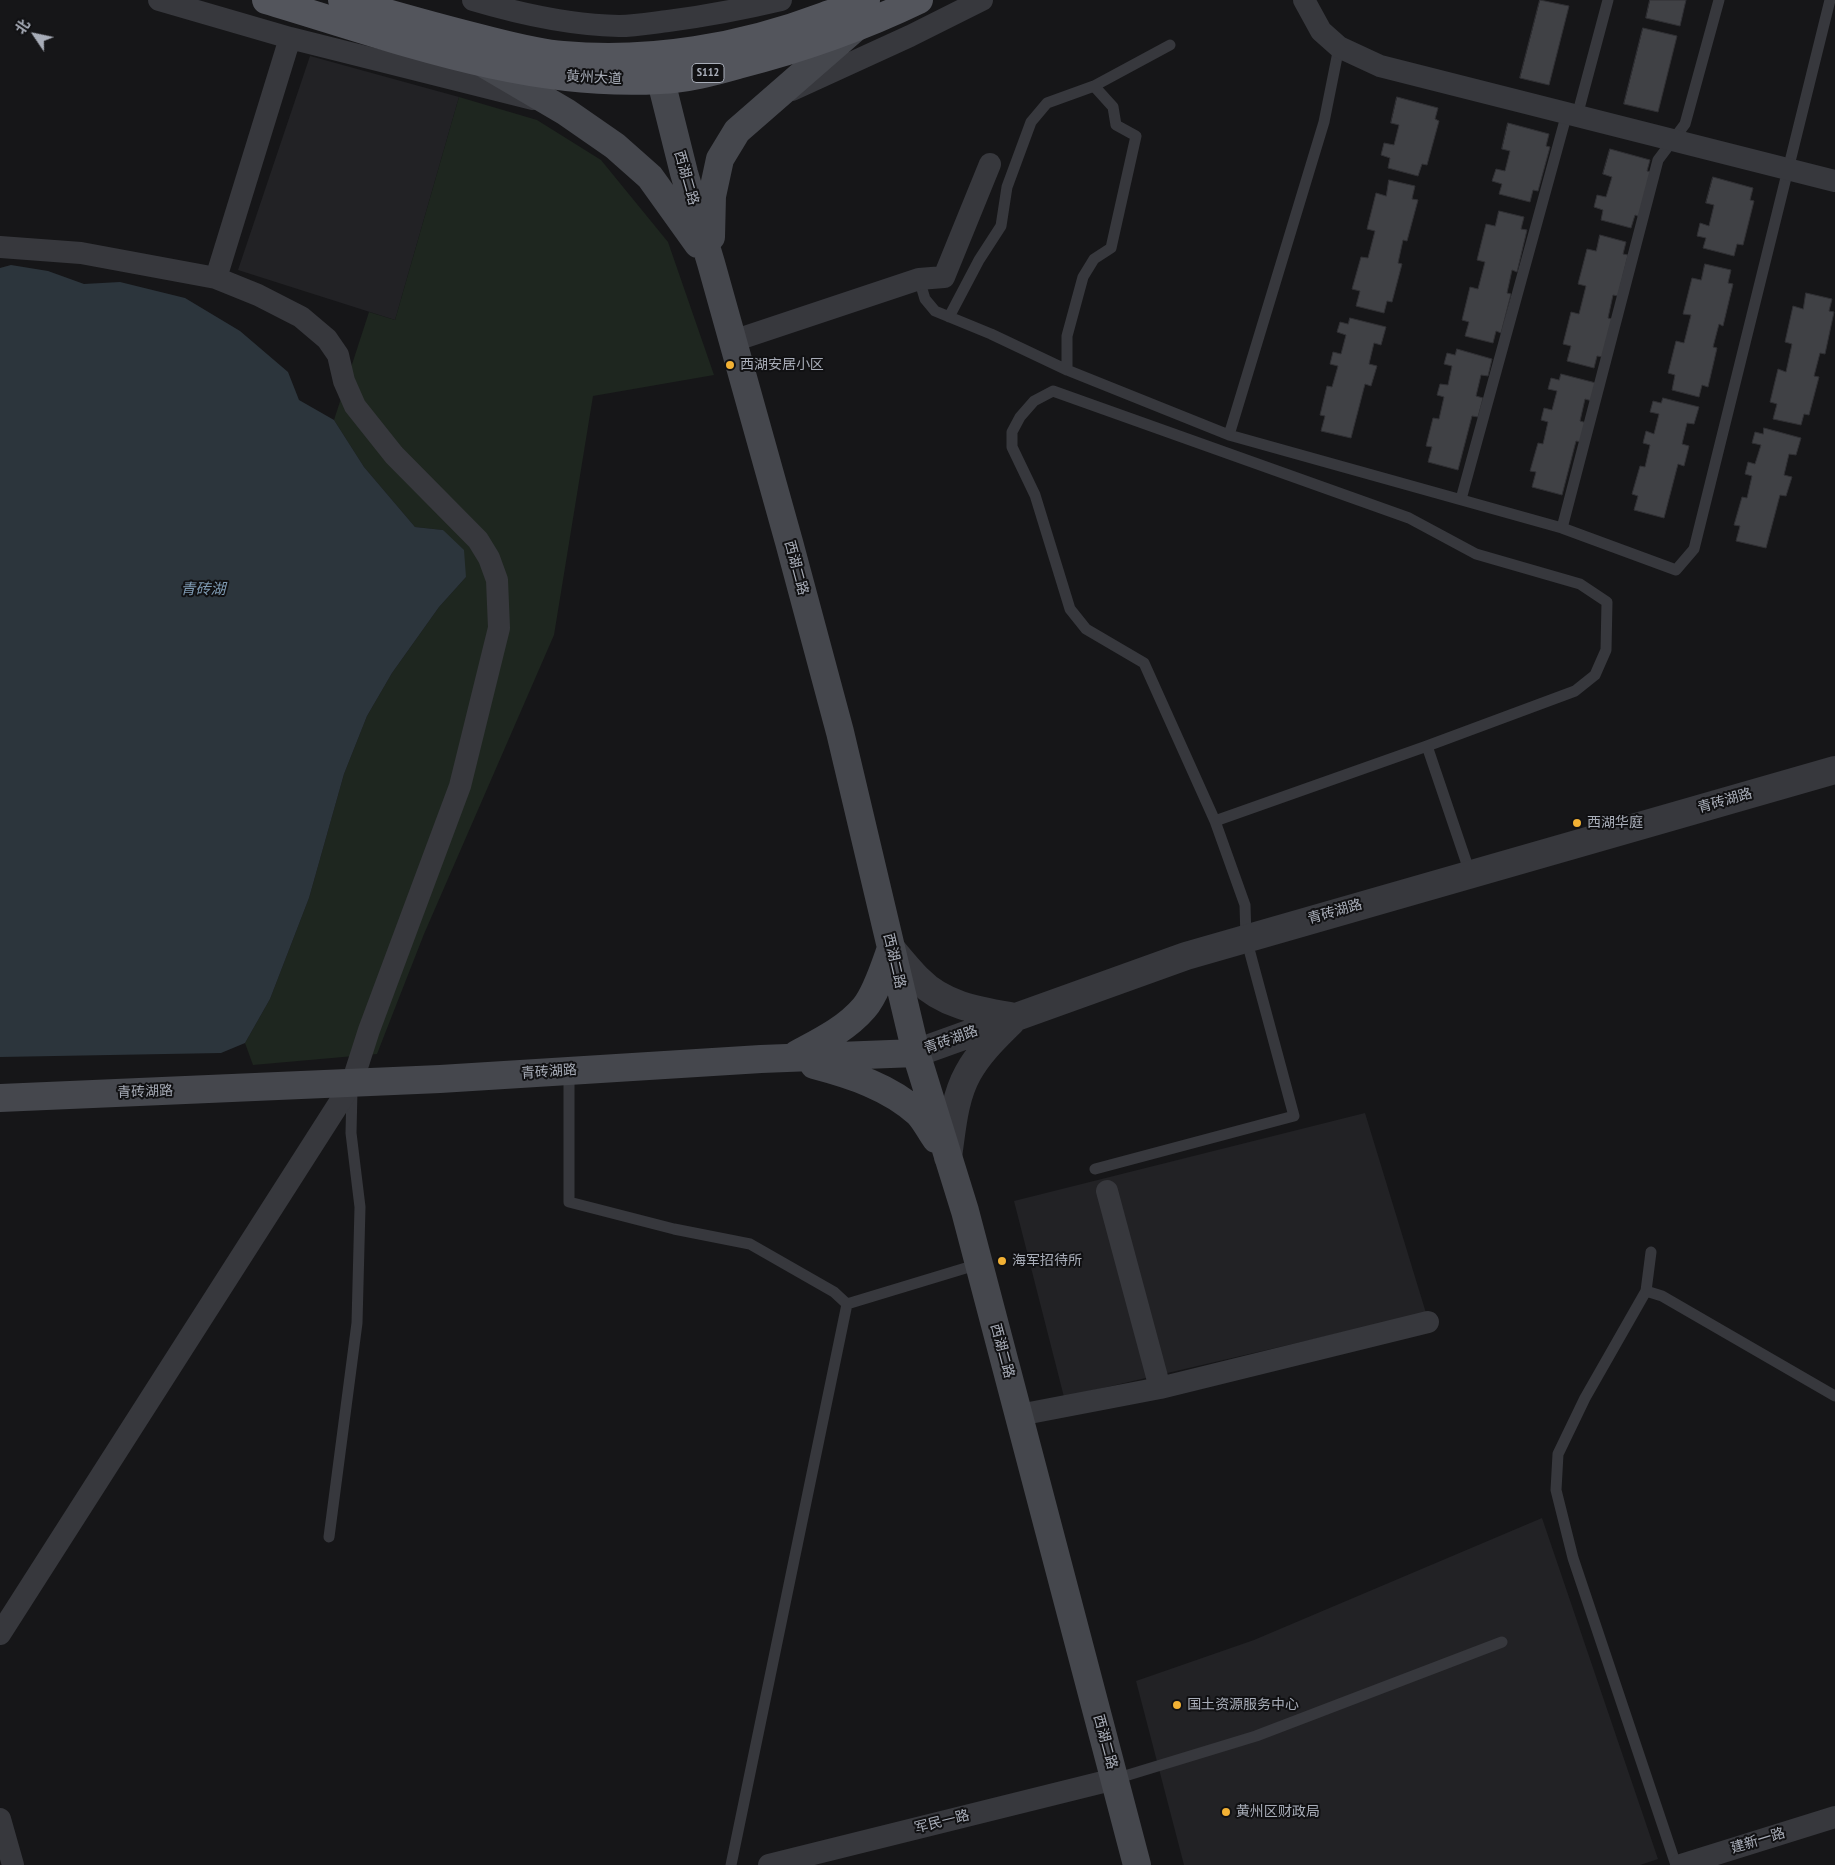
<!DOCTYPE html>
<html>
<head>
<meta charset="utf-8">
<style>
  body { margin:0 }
  #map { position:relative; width:1835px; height:1865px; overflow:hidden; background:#161618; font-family:"PT Sans Narrow","Noto Sans SC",sans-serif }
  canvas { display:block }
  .north { position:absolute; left:10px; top:10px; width:50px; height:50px; -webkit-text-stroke:4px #111113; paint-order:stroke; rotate:304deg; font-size:14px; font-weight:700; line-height:20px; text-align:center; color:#a8adb8 }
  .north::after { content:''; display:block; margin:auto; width:18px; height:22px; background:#a8adb8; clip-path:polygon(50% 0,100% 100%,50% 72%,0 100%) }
</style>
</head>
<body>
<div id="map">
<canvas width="1835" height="1865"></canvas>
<div class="north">北</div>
</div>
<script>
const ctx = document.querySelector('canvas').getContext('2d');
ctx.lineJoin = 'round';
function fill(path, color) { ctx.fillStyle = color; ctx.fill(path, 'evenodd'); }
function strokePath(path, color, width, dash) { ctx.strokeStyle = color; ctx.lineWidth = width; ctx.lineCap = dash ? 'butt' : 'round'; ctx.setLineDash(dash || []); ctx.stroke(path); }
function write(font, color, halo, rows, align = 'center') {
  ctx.font = font + ' "PT Sans Narrow","Noto Sans SC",sans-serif'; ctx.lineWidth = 4; ctx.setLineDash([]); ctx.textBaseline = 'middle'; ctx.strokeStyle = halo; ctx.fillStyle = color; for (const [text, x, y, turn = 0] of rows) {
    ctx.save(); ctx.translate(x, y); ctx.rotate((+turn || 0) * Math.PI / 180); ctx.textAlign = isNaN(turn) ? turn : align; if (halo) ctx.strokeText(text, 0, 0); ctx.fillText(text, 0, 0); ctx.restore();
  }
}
fill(new Path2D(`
  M310,56L459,97L395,320L238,270Z
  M1365,1113L1426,1313L1064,1397L1014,1201Z
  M1542,1518L1658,1859L1640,1865H1184L1136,1681L1254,1640Z`), '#222225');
fill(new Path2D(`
  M459,97L537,120L601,160L668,242L714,375L593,396L554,635L424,934L377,1054L253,1065L245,1043L270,999L309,898L344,774L367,716L392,673L439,607L466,577L443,530L415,527L364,467L334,420L369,312L395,320Z`), '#1e261f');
fill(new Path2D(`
  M11,265L48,271L84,284L120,282L185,298L240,331L288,372L299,400L334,420L364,467L415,527L443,530L464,550L466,577L439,607L392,673L367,716L344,774L309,898L270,999L245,1043L221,1053L0,1057V268Z`), '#2c353c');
const building = new Path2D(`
  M1540,0L1569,6L1549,85L1520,78Z
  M1650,0H1686L1680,26L1646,18Z
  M1643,28L1677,36L1658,112L1624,104Z
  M1397,97L1438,108L1435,119L1439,121L1427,165L1422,164L1418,176L1388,168L1390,158L1381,155L1384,143L1394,145L1399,125L1391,123Z
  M1508,123L1549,134L1546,146L1550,147L1538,191L1533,190L1530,202L1499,194L1502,184L1492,181L1496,169L1505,171L1510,151L1502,149Z
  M1610,149L1650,160L1647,171L1652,172L1640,217L1635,215L1631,228L1601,220L1603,210L1594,207L1597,195L1606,197L1612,177L1603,174Z
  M1713,177L1753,188L1750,200L1754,201L1743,245L1737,244L1734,256L1703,248L1706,238L1697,236L1700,223L1709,226L1714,205L1706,203Z
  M1389,180L1415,186L1412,199L1418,200L1407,241L1403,240L1398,263L1402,264L1392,302L1387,301L1384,313L1356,306L1360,291L1352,289L1361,257L1368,258L1375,231L1367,229L1376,193L1386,196Z
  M1499,211L1524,217L1521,229L1527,230L1517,272L1512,270L1507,293L1511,294L1501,333L1496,331L1493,343L1465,336L1469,322L1462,320L1470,287L1478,289L1485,262L1477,260L1486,224L1495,226Z
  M1600,235L1626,242L1623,254L1628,255L1618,296L1613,295L1608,318L1612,319L1603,357L1597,356L1594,368L1567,361L1571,346L1563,344L1571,312L1579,314L1586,286L1578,284L1587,249L1596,251Z
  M1705,264L1731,270L1728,283L1733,284L1723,326L1719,324L1713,347L1717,348L1708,387L1702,385L1699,397L1672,390L1675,375L1668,373L1676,341L1684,343L1691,315L1683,314L1692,278L1701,280Z
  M1806,293L1832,299L1829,311L1834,312L1825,354L1820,353L1814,376L1819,377L1809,415L1804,414L1801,425L1773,419L1777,404L1770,402L1778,369L1786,372L1792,344L1785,342L1793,306L1803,309Z
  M1350,318L1386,327L1381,345L1374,343L1369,364L1377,366L1371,386L1365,384L1351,438L1321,431L1325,416L1320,415L1327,386L1332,387L1338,366L1330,364L1333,352L1341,354L1346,335L1337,332L1340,322L1348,324Z
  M1457,349L1492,359L1488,376L1481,375L1476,396L1483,398L1478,417L1472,416L1458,470L1428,462L1432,447L1426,446L1433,418L1439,419L1444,397L1437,395L1440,384L1448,385L1452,366L1444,364L1447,353L1455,355Z
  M1561,374L1596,383L1592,401L1585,399L1580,421L1587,423L1582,442L1576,441L1562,495L1532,487L1536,472L1530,471L1538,443L1543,444L1548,422L1541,420L1544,408L1552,410L1557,391L1548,389L1551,378L1559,380Z
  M1663,398L1699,407L1694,424L1687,423L1682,444L1689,446L1684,466L1678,464L1664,518L1634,510L1638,496L1632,494L1640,466L1645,467L1650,445L1643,443L1646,431L1654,434L1659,414L1650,412L1653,401L1661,403Z
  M1764,428L1801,438L1796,455L1789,454L1784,475L1792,477L1786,496L1780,495L1766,548L1736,541L1740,526L1734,525L1742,497L1747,498L1752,476L1745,474L1748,462L1755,464L1761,445L1752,443L1755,432L1763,434Z`);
fill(building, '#404145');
strokePath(building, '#303034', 1);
strokePath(new Path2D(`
  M1094,86L1170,45
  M1577,116L1608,0
  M919,279L925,299L935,311L991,334L1067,370L1229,435L1562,528L1676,570L1694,549L1830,0
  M949,317L979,260L1001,226L1007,187L1031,122L1047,103L1094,86L1113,107L1116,125L1136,136L1111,248L1094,259L1083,277L1067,336V370
  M1229,435L1324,122L1339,47
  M1461,499L1567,113
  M1562,528L1658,160L1685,124L1719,0
  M1215,821L1427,746
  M569,1071V1202L674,1229L750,1244L834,1292L847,1304L731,1865
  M1095,1169L1294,1116L1246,938L1245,905L1215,821L1144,663L1086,629L1070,609L1035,495L1012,447V432L1020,417L1034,401L1053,391L1409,518L1476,554L1580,584L1607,602L1606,650L1595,675L1575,691L1427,746L1470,873
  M1651,1252L1646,1291L1585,1398L1558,1454L1556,1490L1573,1558L1676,1865
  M1646,1291L1662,1296L1835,1396
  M847,1304L979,1264
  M329,1537L357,1323L360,1207L351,1133L352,1090
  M1115,1779L1256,1736L1502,1642`), '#37383d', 11);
strokePath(new Path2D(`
  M159,0L290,38L533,99
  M473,0C520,14 569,25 619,26C635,26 652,23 668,21C706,16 743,9 781,0
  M1304,0L1321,31L1339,47L1380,66L1835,181
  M792,90L910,36L982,0
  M0,247L81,253L216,278L290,38
  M733,341L919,279L944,277L990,164
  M1107,1191L1160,1388
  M1019,1415L1160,1388L1428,1322
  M0,1634L352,1083L369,1030L460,786L499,628L497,580L489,558L478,540L394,455L355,406L344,381L338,355L327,339L301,317L258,295L216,278
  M0,1819L13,1865
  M769,1865L1115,1779
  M1681,1865L1835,1817`), '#37383d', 22);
strokePath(new Path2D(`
  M891,948C900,959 909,970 919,980C944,1006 981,1011 1015,1017
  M916,1053L1186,956L1835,770
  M948,1157C952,1129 954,1098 968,1073C979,1053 995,1038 1011,1022`), '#37383d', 28);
strokePath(new Path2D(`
  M653,58L661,81L684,173L711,263L789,542L840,732L916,1053L965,1211L1137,1865
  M486,65L566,112L615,146L650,177L698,244
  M711,237L712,196L720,159L737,131L854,29
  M797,1054C821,1041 846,1029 864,1008C876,994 885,965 891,948
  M814,1065C852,1075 889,1087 918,1113C925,1120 930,1131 936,1139
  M0,1098L440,1079L761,1059L916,1053`), '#45474d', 28);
strokePath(new Path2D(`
  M266,0C394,38 524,88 660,80C687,79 713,72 738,65C801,49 861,28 919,0
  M342,0C390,14 439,28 488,40C512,46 538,53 563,55C650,63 742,47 824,16C838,11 853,7 866,0`), '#53555c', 28);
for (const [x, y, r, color] of [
  [730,365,5,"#f2b134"],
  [1577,823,5,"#f2b134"],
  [1002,1261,5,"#f2b134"],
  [1177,1705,5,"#f2b134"],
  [1226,1812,5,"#f2b134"]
]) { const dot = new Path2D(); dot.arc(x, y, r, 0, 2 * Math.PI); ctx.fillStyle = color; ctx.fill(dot); strokePath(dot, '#111113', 2); }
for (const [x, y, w] of [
  [708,73,32]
]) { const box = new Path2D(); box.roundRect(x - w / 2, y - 9.5, w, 19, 4); ctx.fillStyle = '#111113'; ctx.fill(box); strokePath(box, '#a8adb8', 1); }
write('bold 12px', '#a8adb8', null, [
  ["S112",708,73]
]);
write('14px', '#a8adb8', '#111113', [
  ["黄州大道",594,78,3],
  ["西湖二路",686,178,74],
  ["西湖二路",796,568,75],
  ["青砖湖路",1725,801,-16],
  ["青砖湖路",1335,912,-16],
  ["西湖二路",894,961,77],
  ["青砖湖路",951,1040,-20],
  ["青砖湖路",549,1072,-4],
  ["青砖湖路",145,1092,-2],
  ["西湖二路",1002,1351,75],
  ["西湖二路",1105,1742,75],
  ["军民一路",942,1822,-14],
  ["建新一路",1758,1841,-17]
]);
write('14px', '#a8adb8', '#111113', [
  ["西湖安居小区",740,365],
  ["西湖华庭",1587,823],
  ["海军招待所",1012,1261],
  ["国土资源服务中心",1187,1705],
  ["黄州区财政局",1236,1812]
], 'left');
write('italic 15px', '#7f9bb3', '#111113', [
  ["青砖湖",203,590]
]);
</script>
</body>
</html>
